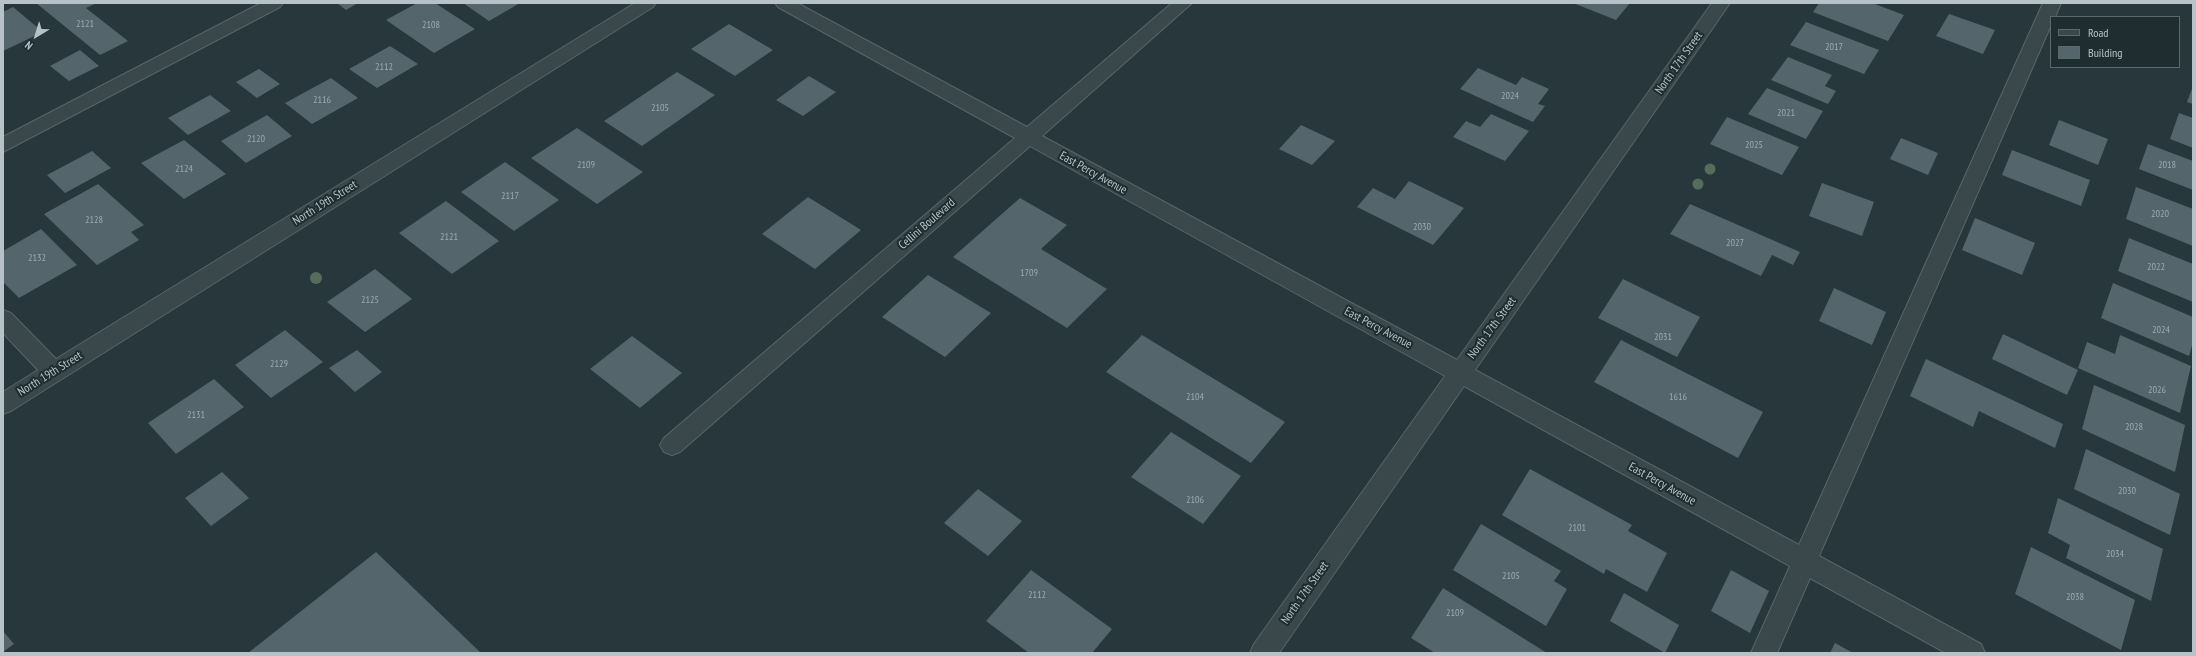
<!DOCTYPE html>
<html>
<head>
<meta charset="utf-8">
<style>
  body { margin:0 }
  #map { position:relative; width:2196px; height:656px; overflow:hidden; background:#27373b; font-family:"PT Sans Narrow",sans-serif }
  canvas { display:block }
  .frame { position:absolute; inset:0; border:4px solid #b6c2c7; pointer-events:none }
  .legend { position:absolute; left:2050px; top:16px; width:130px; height:52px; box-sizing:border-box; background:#1f2c30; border:1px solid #5b686c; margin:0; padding:5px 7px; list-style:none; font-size:12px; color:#b6c2c7 }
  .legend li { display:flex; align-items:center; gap:8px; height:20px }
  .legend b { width:20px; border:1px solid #5b686c }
  .north { position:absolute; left:16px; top:16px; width:40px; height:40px; -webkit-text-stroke:3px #1f2c30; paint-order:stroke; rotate:218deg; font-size:11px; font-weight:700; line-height:16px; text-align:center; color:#b6c2c7 }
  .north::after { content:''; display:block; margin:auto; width:14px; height:18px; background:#b6c2c7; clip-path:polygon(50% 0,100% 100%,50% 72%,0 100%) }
</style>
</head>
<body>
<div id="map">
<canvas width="2196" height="656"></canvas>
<div class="frame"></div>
<ul class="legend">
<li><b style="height:5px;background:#3a474b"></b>Road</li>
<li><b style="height:11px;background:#54666b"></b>Building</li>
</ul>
<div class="north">N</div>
</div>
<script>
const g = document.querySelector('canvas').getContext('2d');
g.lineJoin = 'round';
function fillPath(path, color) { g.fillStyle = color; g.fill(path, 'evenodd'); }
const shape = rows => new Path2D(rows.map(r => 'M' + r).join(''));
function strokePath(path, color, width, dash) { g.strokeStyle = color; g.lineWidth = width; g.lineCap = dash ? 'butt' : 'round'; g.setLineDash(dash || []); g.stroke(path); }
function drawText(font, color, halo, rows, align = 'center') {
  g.font = font + ' "PT Sans Narrow",sans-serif'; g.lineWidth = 4; g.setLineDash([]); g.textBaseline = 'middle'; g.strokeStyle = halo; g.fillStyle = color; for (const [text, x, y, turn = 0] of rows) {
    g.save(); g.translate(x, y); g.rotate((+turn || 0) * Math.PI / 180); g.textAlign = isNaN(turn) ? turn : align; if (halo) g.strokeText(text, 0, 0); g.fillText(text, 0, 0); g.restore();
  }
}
const building = shape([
  [36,3,97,3,86,8,128,41,100,55],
  [337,3,358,3,346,10],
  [417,3,435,3,475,29,434,53,386,20],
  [463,3,520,3,489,21],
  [1573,3,1630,3,1616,20],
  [1819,3,1872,3,1904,15,1888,41,1813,12],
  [13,7,43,32,3,51,3,12],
  [1949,14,1995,30,1983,54,1936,36],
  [1806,22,1879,50,1864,74,1790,45],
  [729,24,773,50,735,76,691,49],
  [390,46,418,64,377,88,349,69],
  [80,50,99,66,69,81,50,66],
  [1788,57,1832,75,1825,86,1836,91,1828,104,1771,80],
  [1478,68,1516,85,1522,77,1549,89,1538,104,1545,106,1533,122,1460,89],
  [259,69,280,84,257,98,236,82],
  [677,72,715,95,642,146,604,121],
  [809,76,836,92,803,116,776,100],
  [331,78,358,98,312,124,285,103],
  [2193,86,2193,104,2187,102],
  [1767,88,1823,111,1806,139,1748,114],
  [210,95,231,111,188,135,168,118],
  [2179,113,2193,118,2193,148,2170,139],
  [1491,114,1529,131,1505,161,1453,137,1466,121,1480,127],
  [267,115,292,136,246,163,221,141],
  [1727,117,1799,147,1782,175,1710,144],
  [2059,120,2108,139,2098,165,2049,145],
  [1301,125,1335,141,1312,165,1279,149],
  [577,128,643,172,597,204,531,158],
  [1901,138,1938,153,1928,175,1890,159],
  [184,140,226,174,184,199,141,163],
  [2148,144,2193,161,2193,190,2139,169],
  [2012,150,2090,180,2081,206,2002,175],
  [92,151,111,168,65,193,47,175],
  [505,162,559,200,514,231,461,192],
  [1409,181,1464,208,1433,245,1357,207,1373,188,1395,199],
  [1822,183,1874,202,1862,236,1809,216],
  [98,184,144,225,131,232,139,240,97,265,44,214],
  [2136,187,2193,209,2193,246,2126,219],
  [808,197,861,230,815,269,762,234],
  [1020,198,1067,225,1041,249,1107,289,1067,328,953,257],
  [446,201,499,241,452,274,399,233],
  [1690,204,1800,252,1793,265,1772,255,1761,276,1670,234],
  [1975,218,2035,243,2022,275,1962,250],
  [41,229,77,265,19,298,3,282,3,251],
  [2129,238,2193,264,2193,302,2118,271],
  [375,269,412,299,365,332,327,302],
  [928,275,991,313,945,357,882,317],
  [1623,279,1700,317,1677,357,1598,318],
  [2113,283,2193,317,2193,342,2189,356,2101,318],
  [1834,288,1886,312,1872,345,1819,321],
  [285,330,323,362,271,398,235,365],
  [2003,334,2078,370,2067,395,1992,359],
  [1142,335,1285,422,1251,463,1106,372],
  [2120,335,2191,366,2180,413,2078,368,2087,342,2115,354],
  [632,336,682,373,640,408,590,369],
  [1621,340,1763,412,1738,458,1594,382],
  [357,350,382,372,355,392,329,368],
  [1926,359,2063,424,2055,448,1979,411,1973,427,1910,396],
  [214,379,244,407,176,454,148,423],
  [2094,385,2185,425,2175,472,2082,429],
  [1171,432,1241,476,1203,524,1131,477],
  [2086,449,2180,494,2170,535,2074,489],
  [1530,469,1632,525,1628,531,1667,553,1647,592,1606,569,1604,574,1502,515],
  [222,472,249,498,211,526,185,498],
  [978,489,1022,521,988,556,944,523],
  [2058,498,2163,549,2151,601,2066,558,2070,545,2048,533],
  [1481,524,1561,571,1554,581,1567,589,1546,626,1453,570],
  [2031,547,2135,600,2121,650,2015,594],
  [376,552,481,653,248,653],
  [1031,570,1112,629,1092,653,1029,653,986,621],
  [1731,570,1769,591,1750,633,1711,611],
  [1443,588,1547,653,1435,653,1411,638],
  [1624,593,1679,625,1665,653,1610,621],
  [3,631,14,644,3,652],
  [1835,643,1853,653,1830,653]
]);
const minor = shape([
  [261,3,283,3,280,7,3,152,3,137,261,3],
  [635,3,656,3,653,7,11,411,3,414,3,392,38,370,3,333,3,310,11,313,56,359,635,3],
  [775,3,797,3,1027,127,1172,3,1192,3,1042,136,1457,360,1712,3,1730,3,1475,370,1799,545,2043,3,2061,3,2055,17,2051,17,2051,25,1819,556,1981,644,1985,653,1946,653,1810,578,1777,653,1751,653,1790,566,1464,386,1279,653,1250,653,1254,644,1445,376,1030,146,680,452,672,455,664,452,660,445,664,438,1015,138,778,7,775,3]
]);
const trees = [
  [1710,169,5.5],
  [1698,184,5.5],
  [316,278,6]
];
const numberNames = [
  ["2121",85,24],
  ["2108",431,25],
  ["2017",1834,47],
  ["2112",384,67],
  ["2024",1510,96],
  ["2116",322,100],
  ["2105",660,108],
  ["2021",1786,113],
  ["2120",256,139],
  ["2025",1754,145],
  ["2109",586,165],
  ["2018",2167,165],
  ["2124",184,169],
  ["2117",510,196],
  ["2020",2160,214],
  ["2128",94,220],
  ["2030",1422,227],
  ["2121",449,237],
  ["2027",1735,243],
  ["2132",37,258],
  ["2022",2156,267],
  ["1709",1029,273],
  ["2125",370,300],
  ["2024",2161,330],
  ["2031",1663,337],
  ["2129",279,364],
  ["2026",2157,390],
  ["2104",1195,397],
  ["1616",1678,397],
  ["2131",196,415],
  ["2028",2134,427],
  ["2030",2127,491],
  ["2106",1195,500],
  ["2101",1577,528],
  ["2034",2115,554],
  ["2105",1511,576],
  ["2112",1037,595],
  ["2038",2075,597],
  ["2109",1455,613]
];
const streetNames = [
  ["North 17th Street",1679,63,-55],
  ["East Percy Avenue",1093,173,29],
  ["North 19th Street",325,203,-32],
  ["Cellini Boulevard",927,224,-41],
  ["East Percy Avenue",1378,328,28],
  ["North 17th Street",1492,328,-54],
  ["North 19th Street",50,374,-32],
  ["East Percy Avenue",1662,484,29],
  ["North 17th Street",1305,593,-55]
];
fillPath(building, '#54666b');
strokePath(minor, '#586569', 2);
fillPath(minor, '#3a474b');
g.fillStyle = '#566d5c';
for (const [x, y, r] of trees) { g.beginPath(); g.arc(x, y, r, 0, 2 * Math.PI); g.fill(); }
drawText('10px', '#9eabb0', null, numberNames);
drawText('12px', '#b6c2c7', '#1f2c30', streetNames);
</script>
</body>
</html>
